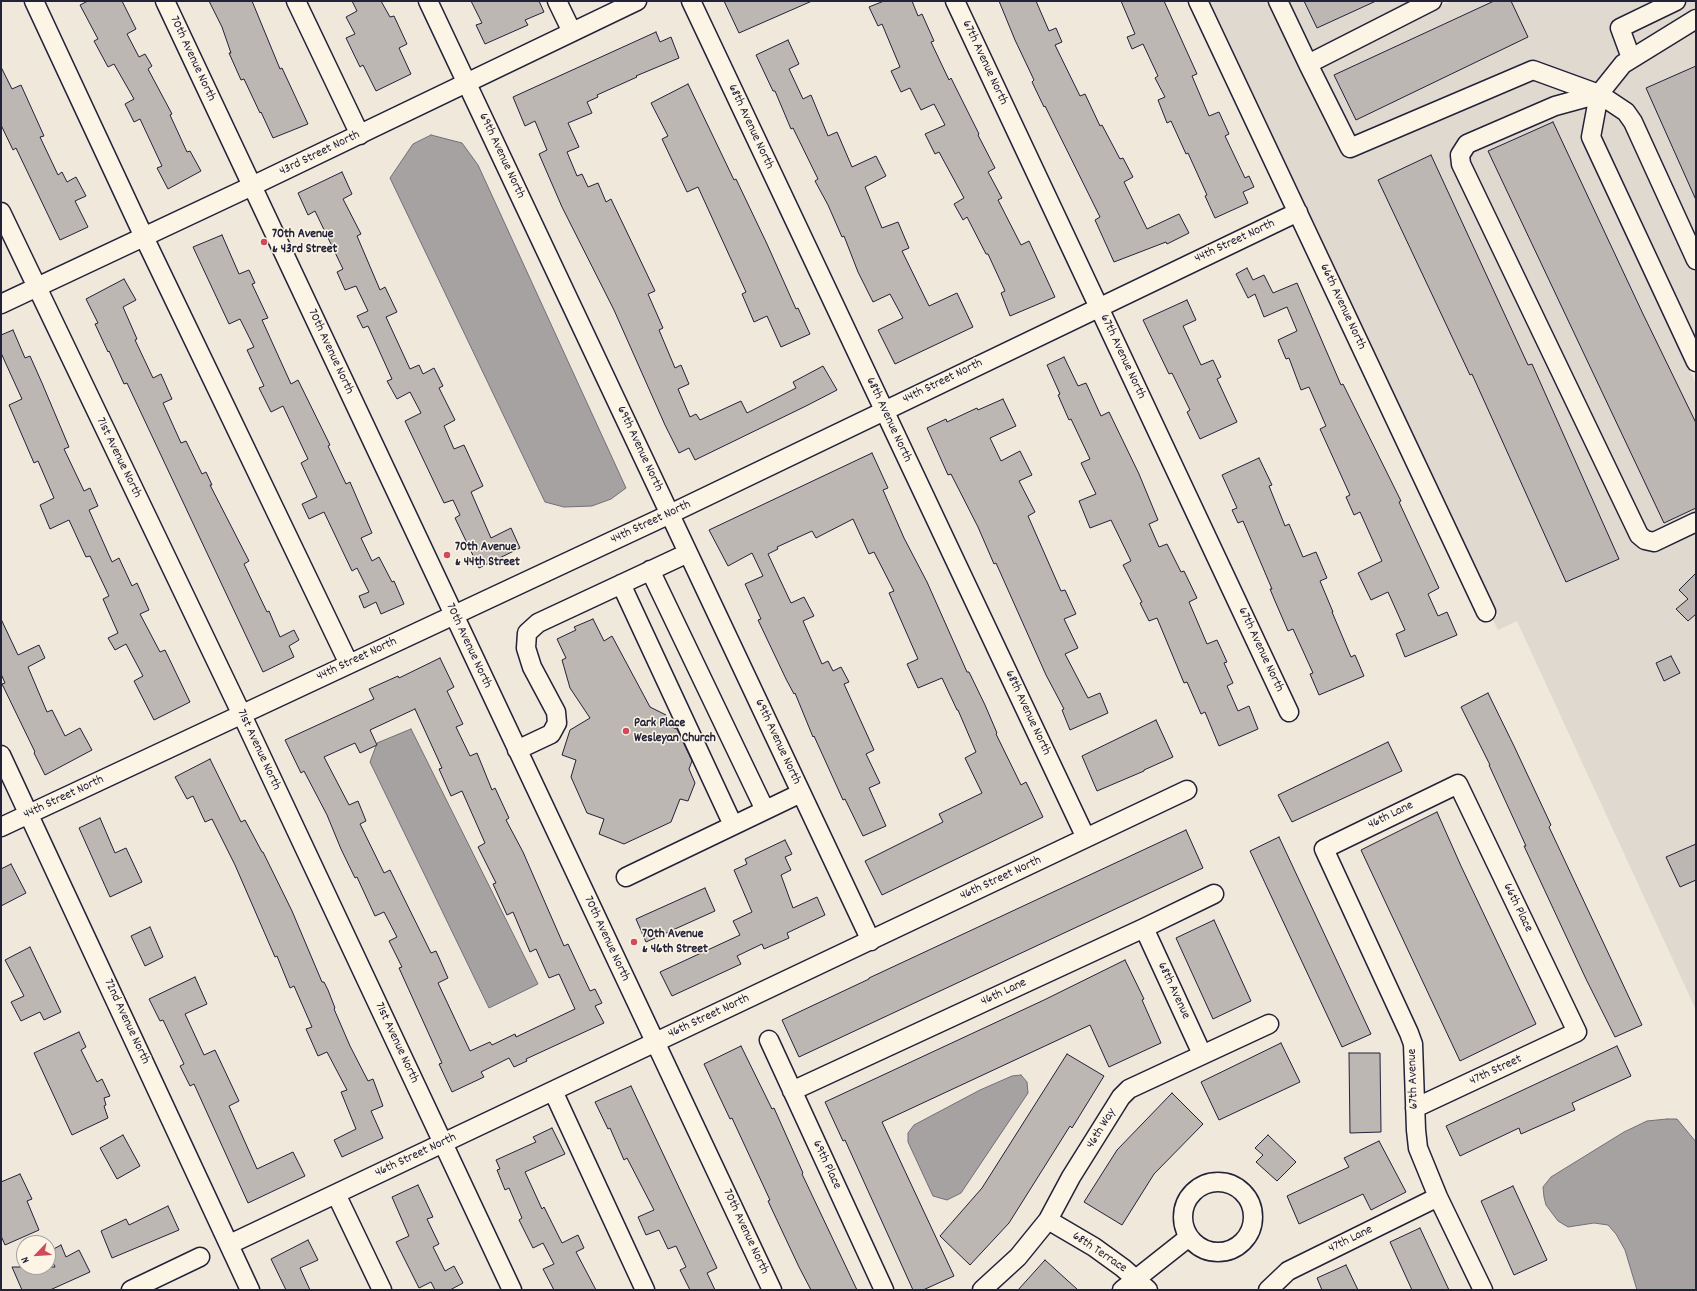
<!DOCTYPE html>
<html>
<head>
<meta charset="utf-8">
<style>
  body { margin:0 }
  #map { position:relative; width:1697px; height:1291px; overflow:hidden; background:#efe8db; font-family:Dekko,sans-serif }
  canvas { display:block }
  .frame { position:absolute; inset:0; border:2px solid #22223b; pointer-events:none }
  .north { position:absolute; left:16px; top:1235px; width:40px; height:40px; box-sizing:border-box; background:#fcf5e5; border:1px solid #a5a1a1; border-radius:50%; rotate:245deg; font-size:11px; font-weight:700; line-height:16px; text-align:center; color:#22223b }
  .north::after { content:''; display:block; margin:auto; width:14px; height:18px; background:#d1495b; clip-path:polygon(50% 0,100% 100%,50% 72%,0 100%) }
</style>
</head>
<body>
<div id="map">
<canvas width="1697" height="1291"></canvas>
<div class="frame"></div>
<div class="north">N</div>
</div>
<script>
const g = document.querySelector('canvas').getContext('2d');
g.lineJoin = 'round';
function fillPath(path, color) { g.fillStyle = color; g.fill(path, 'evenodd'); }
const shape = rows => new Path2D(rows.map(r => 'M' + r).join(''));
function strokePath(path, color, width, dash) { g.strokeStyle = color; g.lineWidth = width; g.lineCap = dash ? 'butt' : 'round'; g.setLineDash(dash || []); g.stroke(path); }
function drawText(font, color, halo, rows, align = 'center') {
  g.font = font + ' Dekko,sans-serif'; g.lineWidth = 3; g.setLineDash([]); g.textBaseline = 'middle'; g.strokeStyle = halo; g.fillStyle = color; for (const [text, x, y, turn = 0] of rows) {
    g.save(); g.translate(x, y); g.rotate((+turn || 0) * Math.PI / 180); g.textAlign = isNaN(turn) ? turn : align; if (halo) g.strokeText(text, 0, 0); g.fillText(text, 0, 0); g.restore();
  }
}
const built = shape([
  [1208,1,1414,1,1300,68,1342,152,1353,156,1533,79,1570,93,1451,156,1452,165,1631,539,1643,548,1696,531,1696,1010,1517,621,1498,630,1492,618,1498,616],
  [1450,1,1696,1,1696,9,1618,57,1597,84,1537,62,1355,137,1320,67],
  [1696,28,1696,341,1601,135,1609,96,1628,69],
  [1588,105,1583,141,1696,384,1696,513,1654,533,1647,530,1470,162,1470,156,1473,150,1557,113]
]);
const water = shape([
  [431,135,462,143,478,165,626,488,611,499,592,506,564,507,545,502,390,178,413,144,431,135],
  [411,729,538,984,489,1008,370,762,377,743,411,729],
  [1021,1075,1027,1082,1028,1093,961,1193,947,1200,933,1196,908,1142,908,1133,914,1125,980,1090,1012,1076,1021,1075],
  [1667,1119,1677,1119,1696,1142,1696,1290,1637,1290,1625,1250,1616,1234,1608,1225,1594,1223,1568,1227,1558,1221,1546,1205,1544,1197,1543,1187,1551,1177,1624,1132,1647,1121,1667,1119]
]);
const building = shape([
  [88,1,122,1,136,29,127,34,139,57,145,54,152,66,148,69,172,114,170,115,187,152,190,151,201,171,168,189,157,168,162,166,140,119,134,122,125,104,134,99,114,64,108,67,94,41,98,39,80,5,88,1],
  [209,1,252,1,280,69,282,68,308,124,273,138,261,112,260,113,244,79,241,80,229,53,231,53,222,27,209,1],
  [352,1,381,1,390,17,394,16,407,44,399,48,411,74,376,91,363,65,360,67,346,38,355,34,346,17,357,11,352,1],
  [471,1,539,1,544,12,525,20,528,25,485,44,476,25,482,23,471,1],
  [724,1,812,1,739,33,724,1],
  [884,1,912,1,918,16,922,14,934,41,931,42,949,80,951,78,979,134,978,135,995,168,988,172,1002,198,998,200,1021,245,1029,241,1055,297,1010,316,1001,293,1005,291,988,254,986,254,967,217,963,220,954,204,964,198,939,152,935,154,925,134,945,125,934,104,921,110,910,88,901,92,891,71,900,67,882,24,878,26,869,7,884,1],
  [999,1,1036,1,1049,31,1056,28,1062,42,1055,45,1080,96,1085,94,1100,126,1102,125,1120,159,1123,158,1133,177,1124,182,1147,229,1179,214,1189,233,1167,244,1166,242,1114,262,1095,220,1100,217,1045,106,1044,107,1032,82,1034,80,1015,40,999,1],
  [1121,1,1164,1,1197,74,1192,76,1209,116,1219,112,1229,134,1225,136,1245,178,1249,176,1254,187,1243,192,1248,203,1215,218,1205,196,1207,195,1188,153,1186,154,1171,121,1167,123,1158,100,1165,97,1155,78,1158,76,1143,44,1132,49,1127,37,1135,34,1121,1],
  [1304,1,1376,1,1317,28,1304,1],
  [1494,1,1511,1,1528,37,1356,120,1334,75,1494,1],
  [656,32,660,42,671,37,679,58,636,76,637,77,597,95,598,97,587,102,592,113,568,123,579,147,567,152,577,176,582,174,588,187,598,183,606,202,611,199,635,249,655,291,648,294,663,328,659,330,675,368,681,365,689,384,678,389,690,417,696,414,700,420,741,401,747,413,796,388,793,382,823,366,837,390,806,406,695,460,689,448,679,453,665,425,614,310,562,207,539,154,547,150,535,121,525,126,513,97,656,32],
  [788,40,799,64,789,69,803,99,811,95,828,136,837,132,852,167,876,156,886,176,865,187,882,228,898,222,909,248,902,251,929,306,957,293,973,327,895,364,878,330,903,318,890,294,873,302,858,272,844,236,842,237,828,205,815,181,818,179,793,128,791,129,775,91,773,91,756,55,788,40],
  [1696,66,1696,200,1646,88,1696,66],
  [1,67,12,89,21,85,44,136,40,137,58,175,62,172,67,182,76,177,86,196,75,201,88,227,60,240,16,148,13,150,1,125,1,67],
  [688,84,734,180,736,179,767,244,796,309,798,308,810,334,781,347,767,316,754,322,742,294,746,292,698,187,687,192,662,139,668,136,651,103,688,84],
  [1553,122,1643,314,1696,423,1696,508,1664,523,1488,151,1553,122],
  [1431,155,1528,365,1532,364,1619,559,1566,582,1472,374,1470,375,1378,180,1431,155],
  [342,172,352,194,343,199,361,234,357,236,380,290,385,287,397,312,386,317,410,369,419,365,423,374,434,368,443,386,439,388,455,420,444,426,454,449,464,445,483,486,471,492,491,538,511,528,520,548,479,568,455,518,460,515,453,500,444,503,405,421,421,413,410,392,397,399,387,381,392,379,368,326,363,328,357,316,368,311,356,286,345,290,337,272,343,269,315,211,308,215,298,193,342,172],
  [222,235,239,274,249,270,255,283,252,284,268,318,262,320,291,384,298,380,330,445,328,446,346,484,350,482,372,533,361,538,372,561,379,557,392,582,394,581,404,604,381,614,376,602,364,608,359,596,369,592,357,568,352,571,324,512,309,519,302,504,317,497,301,463,308,459,283,406,271,412,259,388,264,386,247,350,254,347,240,319,229,324,193,247,222,235],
  [1247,268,1253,280,1264,275,1273,293,1297,283,1341,385,1343,384,1401,501,1399,502,1439,588,1428,594,1438,616,1447,612,1457,635,1405,657,1396,634,1405,630,1388,592,1371,600,1358,573,1382,561,1360,512,1354,515,1346,497,1350,495,1320,429,1326,426,1309,387,1301,390,1289,358,1286,359,1278,340,1297,331,1287,307,1264,317,1255,294,1248,298,1236,274,1247,268],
  [124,279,136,300,123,307,137,339,135,340,153,378,161,374,172,399,163,403,181,443,186,441,202,474,206,472,212,485,210,485,249,561,244,564,267,612,269,611,280,637,294,630,299,640,289,646,294,657,263,672,127,383,124,384,109,351,108,352,95,324,98,323,86,299,124,279],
  [1187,300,1196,320,1183,326,1201,365,1213,360,1221,377,1217,379,1237,422,1200,439,1187,412,1190,410,1172,373,1169,374,1143,320,1187,300],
  [13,330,25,358,30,356,42,383,69,447,64,449,84,491,90,488,98,506,89,510,112,562,119,558,132,586,137,583,149,610,140,614,160,652,165,650,190,702,154,720,134,681,143,676,126,644,115,650,108,638,118,633,103,599,109,596,90,556,86,557,69,520,50,529,40,505,54,498,38,461,34,463,9,405,22,399,1,353,1,335,13,330],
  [1064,357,1078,386,1086,383,1101,416,1109,412,1139,474,1158,520,1149,524,1159,547,1167,544,1181,572,1184,571,1197,598,1189,602,1207,644,1217,640,1227,662,1224,663,1233,683,1227,686,1238,711,1249,706,1258,729,1219,746,1205,712,1201,714,1187,682,1184,683,1157,618,1149,621,1140,603,1142,602,1123,565,1131,561,1111,520,1090,528,1079,501,1096,494,1081,463,1090,459,1071,419,1069,420,1058,395,1060,394,1047,365,1064,357],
  [1003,399,1016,426,990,438,1001,461,1020,451,1032,475,1019,481,1035,512,1028,516,1061,591,1065,590,1076,614,1064,619,1078,648,1065,654,1088,698,1100,693,1108,713,1070,730,1062,710,1064,709,1046,675,996,563,994,564,978,527,951,474,948,475,927,428,946,419,947,422,977,408,978,410,1003,399],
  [872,453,888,488,883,490,904,538,927,582,967,672,969,672,985,705,997,733,996,734,1021,785,1026,782,1043,817,882,895,865,861,943,822,939,814,982,793,965,758,976,752,958,710,957,710,942,678,918,688,907,664,918,659,889,593,894,591,874,552,869,554,853,519,816,538,812,531,777,547,778,549,768,554,791,603,804,597,814,616,803,621,822,664,828,661,833,671,841,667,849,682,844,684,874,750,866,754,880,783,869,788,886,826,863,836,845,799,843,800,814,736,813,737,795,693,794,694,786,679,758,620,761,619,745,584,763,576,752,553,728,566,709,530,872,453],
  [1259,458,1272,485,1269,486,1285,526,1289,524,1303,557,1316,552,1327,578,1320,581,1333,612,1332,612,1351,657,1355,655,1364,676,1319,695,1310,674,1313,673,1293,629,1288,631,1275,601,1270,589,1272,589,1243,521,1238,523,1232,510,1237,508,1222,475,1259,458],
  [1696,573,1696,614,1688,621,1676,609,1688,599,1679,590,1696,573],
  [1,619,18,655,39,645,45,658,28,667,47,712,52,710,65,736,80,728,92,750,45,775,34,753,35,752,2,684,5,683,1,674,1,619],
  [593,619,604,641,612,636,650,707,666,715,663,724,677,729,692,761,689,769,695,783,688,801,680,799,671,822,624,844,599,834,604,819,587,813,571,777,576,760,562,755,570,730,590,718,570,688,562,660,566,658,557,639,576,630,574,627,593,619],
  [1671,656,1680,673,1664,681,1656,663,1671,656],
  [440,658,454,687,447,691,463,724,456,727,470,756,477,753,492,790,495,788,509,818,506,820,523,852,564,946,568,944,590,991,595,989,602,1003,595,1006,604,1023,526,1059,527,1061,514,1067,509,1058,481,1072,484,1077,452,1092,439,1064,442,1063,399,968,402,967,389,941,397,937,384,912,375,916,357,877,355,878,341,849,327,815,304,771,301,773,285,740,374,699,369,689,398,676,399,678,440,658],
  [415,709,442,768,439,769,451,796,462,791,485,843,478,847,496,883,493,884,507,915,513,912,530,952,536,949,549,978,559,974,575,1009,516,1037,515,1034,492,1045,490,1042,470,1051,438,983,448,978,436,951,431,953,390,870,384,873,360,824,366,821,358,801,349,805,324,757,355,743,360,753,377,745,370,730,415,709],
  [1488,693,1514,746,1551,825,1549,827,1642,1025,1615,1037,1586,979,1524,846,1526,846,1489,765,1490,765,1461,707,1488,693],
  [1156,720,1173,757,1144,770,1144,771,1097,791,1082,756,1156,720],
  [1388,742,1402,771,1292,822,1278,795,1388,742],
  [210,759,241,822,245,820,262,852,263,852,292,911,322,982,324,982,328,990,335,1008,334,1009,350,1046,368,1081,373,1079,383,1106,371,1111,383,1138,342,1157,334,1140,356,1129,341,1092,347,1090,327,1052,318,1056,306,1029,312,1027,294,986,290,988,277,956,275,957,235,865,212,819,205,822,193,796,187,799,175,777,210,759],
  [1437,812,1461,866,1536,1024,1460,1061,1361,850,1437,812],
  [100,818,115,853,126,848,142,882,110,897,79,828,100,818],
  [1186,830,1203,868,799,1057,782,1020,869,979,869,978,1186,830],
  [1279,837,1371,1034,1342,1047,1250,851,1279,837],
  [785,840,792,854,785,857,791,870,781,875,793,908,817,897,825,915,787,933,789,938,764,949,762,944,737,956,741,964,672,996,660,972,740,935,733,921,752,912,734,870,747,864,745,859,785,840],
  [1696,844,1696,880,1680,887,1666,857,1696,844],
  [11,864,26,893,1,906,1,869,11,864],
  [705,888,715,911,646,942,636,919,705,888],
  [1214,920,1251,1001,1213,1019,1176,938,1214,920],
  [150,927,163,957,145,966,131,936,150,927],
  [30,947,61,1012,44,1020,40,1012,21,1021,11,1002,24,996,5,960,30,947],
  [1125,960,1144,999,1142,1000,1161,1043,1109,1067,1090,1025,882,1122,954,1276,923,1290,913,1290,845,1140,843,1141,825,1102,1044,1000,1125,960],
  [195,977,207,1004,185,1014,204,1055,215,1050,239,1101,229,1106,257,1169,293,1152,305,1176,248,1203,194,1084,190,1086,180,1066,184,1064,163,1020,160,1021,149,999,195,977],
  [79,1032,86,1047,81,1050,97,1082,102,1079,110,1096,104,1098,106,1105,104,1106,108,1118,72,1135,34,1053,79,1032],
  [1281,1043,1300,1082,1219,1120,1201,1082,1281,1043],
  [741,1046,772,1109,774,1108,803,1173,802,1174,857,1290,811,1290,799,1267,768,1201,770,1200,732,1118,730,1119,704,1064,741,1046],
  [1617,1046,1631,1076,1572,1103,1575,1110,1521,1134,1519,1128,1460,1156,1446,1126,1617,1046],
  [1349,1053,1380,1053,1381,1132,1350,1133,1349,1053],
  [1067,1054,1104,1076,1072,1128,1070,1126,1009,1223,970,1265,940,1236,982,1188,1067,1054],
  [631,1086,717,1268,707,1273,715,1290,690,1290,680,1270,686,1267,676,1246,668,1249,659,1230,646,1235,638,1217,654,1210,627,1158,624,1160,610,1128,608,1129,595,1102,631,1086],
  [1172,1093,1203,1124,1154,1174,1122,1225,1084,1202,1117,1150,1172,1093],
  [552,1128,565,1154,525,1172,542,1209,544,1207,562,1243,578,1235,584,1248,576,1252,596,1290,554,1290,543,1269,554,1264,543,1243,533,1248,519,1220,522,1218,509,1188,505,1190,497,1170,500,1169,496,1160,536,1142,533,1137,552,1128],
  [123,1135,140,1166,117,1179,100,1148,123,1135],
  [1268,1135,1296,1162,1277,1181,1256,1162,1263,1155,1255,1148,1268,1135],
  [1379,1141,1406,1192,1371,1210,1363,1194,1299,1224,1287,1196,1349,1167,1344,1158,1379,1141],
  [20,1174,32,1199,27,1201,39,1230,5,1245,1,1236,1,1182,20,1174],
  [418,1185,433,1217,427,1219,439,1244,433,1247,445,1271,454,1266,463,1283,450,1290,435,1290,431,1282,419,1288,396,1242,409,1236,392,1197,418,1185],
  [1513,1186,1547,1260,1514,1275,1481,1201,1513,1186],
  [168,1206,179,1230,112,1258,101,1231,126,1219,129,1225,168,1206],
  [1420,1228,1449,1290,1412,1290,1390,1242,1420,1228],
  [308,1240,318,1260,300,1268,310,1290,286,1290,271,1259,308,1240],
  [61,1245,66,1257,79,1250,90,1272,50,1290,22,1290,12,1267,55,1267,48,1252,61,1245],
  [1045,1260,1078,1290,1018,1290,1045,1260],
  [1346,1265,1358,1290,1322,1290,1317,1278,1346,1265]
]);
const minor = shape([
  [34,1,144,237,349,664],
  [165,1,772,1290],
  [296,1,360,135],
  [428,1,871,941],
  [557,1,572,32],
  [691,1,1086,838],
  [955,1,1289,712],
  [1198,1,1486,612],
  [1278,1,1308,64],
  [1432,1,1308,64,1350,148,1533,70,1599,94,1626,112,1633,122,1696,260],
  [1696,19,1623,64,1599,94,1591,137,1696,362],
  [1631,58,1620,28,1676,1],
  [1599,94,1555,106,1467,144,1460,155,1461,164,1639,535,1645,540,1654,542,1696,522],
  [1,212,242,715,512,1290],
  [1,304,252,186,637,1],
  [650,570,765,810],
  [621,584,733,825],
  [517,750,551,734,557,723,556,712,532,667,526,648,527,633,538,623,688,553],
  [1,755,250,1290],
  [1,827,670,514,1298,212],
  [626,877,801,793],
  [1144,928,1202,1054],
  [769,1040,884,1290],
  [553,1091,645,1290],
  [792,1091,1144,928,1214,894],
  [1415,1108,1577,1032,1458,784,1324,849,1409,1033,1413,1044,1416,1130,1418,1148,1438,1197,1483,1290],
  '1183 1217a35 35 0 1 1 70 0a35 35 0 1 1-70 0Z',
  [336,1194,382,1290],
  [1048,1220,1094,1247,1123,1268,1148,1290],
  [230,1244,1187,790],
  [131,1290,200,1257],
  [982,1290,1018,1257,1048,1220,1071,1177,1121,1097,1129,1089,1269,1024],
  [1122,1290,1189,1237],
  [1268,1290,1288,1271,1438,1197]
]);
const markers = [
  [264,242,4,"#d1495b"],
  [447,555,4,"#d1495b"],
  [626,731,4,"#d1495b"],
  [634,942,4,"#d1495b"]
];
const streetNames = [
  ["70th Avenue North",192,59,65],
  ["67th Avenue North",984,63,65],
  ["68th Avenue North",750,127,65],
  ["43rd Street North",320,154,-26],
  ["69th Avenue North",501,156,65],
  ["44th Street North",1235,242,-25],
  ["66th Avenue North",1342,307,65],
  ["70th Avenue North",330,352,65],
  ["67th Avenue North",1122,357,65],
  ["44th Street North",943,382,-26],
  ["68th Avenue North",888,420,65],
  ["69th Avenue North",639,449,65],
  ["71st Avenue North",118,458,64],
  ["44th Street North",651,523,-25],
  ["70th Avenue North",468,646,65],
  ["67th Avenue North",1260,650,65],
  ["44th Street North",357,660,-25],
  ["68th Avenue North",1027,713,65],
  ["69th Avenue North",777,742,65],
  ["71st Avenue North",258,750,65],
  ["44th Street North",64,798,-25],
  ["46th Lane",1391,816,-26],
  ["46th Street North",1001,879,-25],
  ["66th Place",1517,908,64],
  ["70th Avenue North",606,939,65],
  ["68th Avenue",1173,991,65],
  ["46th Lane",1004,993,-25],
  ["46th Street North",709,1017,-25],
  ["72nd Avenue North",126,1022,65],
  ["71st Avenue North",396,1043,65],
  ["47th Street",1496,1071,-25],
  ["67th Avenue",1414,1079,-92],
  ["46th Way",1102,1129,-58],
  ["46th Street North",416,1156,-25],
  ["69th Place",826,1165,65],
  ["70th Avenue North",745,1232,65],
  ["47th Lane",1351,1240,-26],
  ["68th Terrace",1099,1253,34]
];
const poiNames = [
  ["70th Avenue",272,235],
  ["& 43rd Street",272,250],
  ["70th Avenue",455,548],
  ["& 44th Street",455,563],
  ["Park Place",634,724],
  ["Wesleyan Church",634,739],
  ["70th Avenue",642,935],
  ["& 46th Street",642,950]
];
fillPath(built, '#e0d9cf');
fillPath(water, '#a6a2a2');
strokePath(water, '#716f79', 1);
fillPath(building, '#bcb7b3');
strokePath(building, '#22223b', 1);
strokePath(minor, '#22223b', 21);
strokePath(minor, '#fcf5e5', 18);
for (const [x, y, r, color] of markers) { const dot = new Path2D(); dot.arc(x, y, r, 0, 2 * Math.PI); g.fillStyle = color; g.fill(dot); strokePath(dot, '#fcf5e5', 1.5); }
drawText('13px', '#22223b', '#fcf5e5', streetNames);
drawText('bold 13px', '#22223b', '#fcf5e5', poiNames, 'left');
</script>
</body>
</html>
